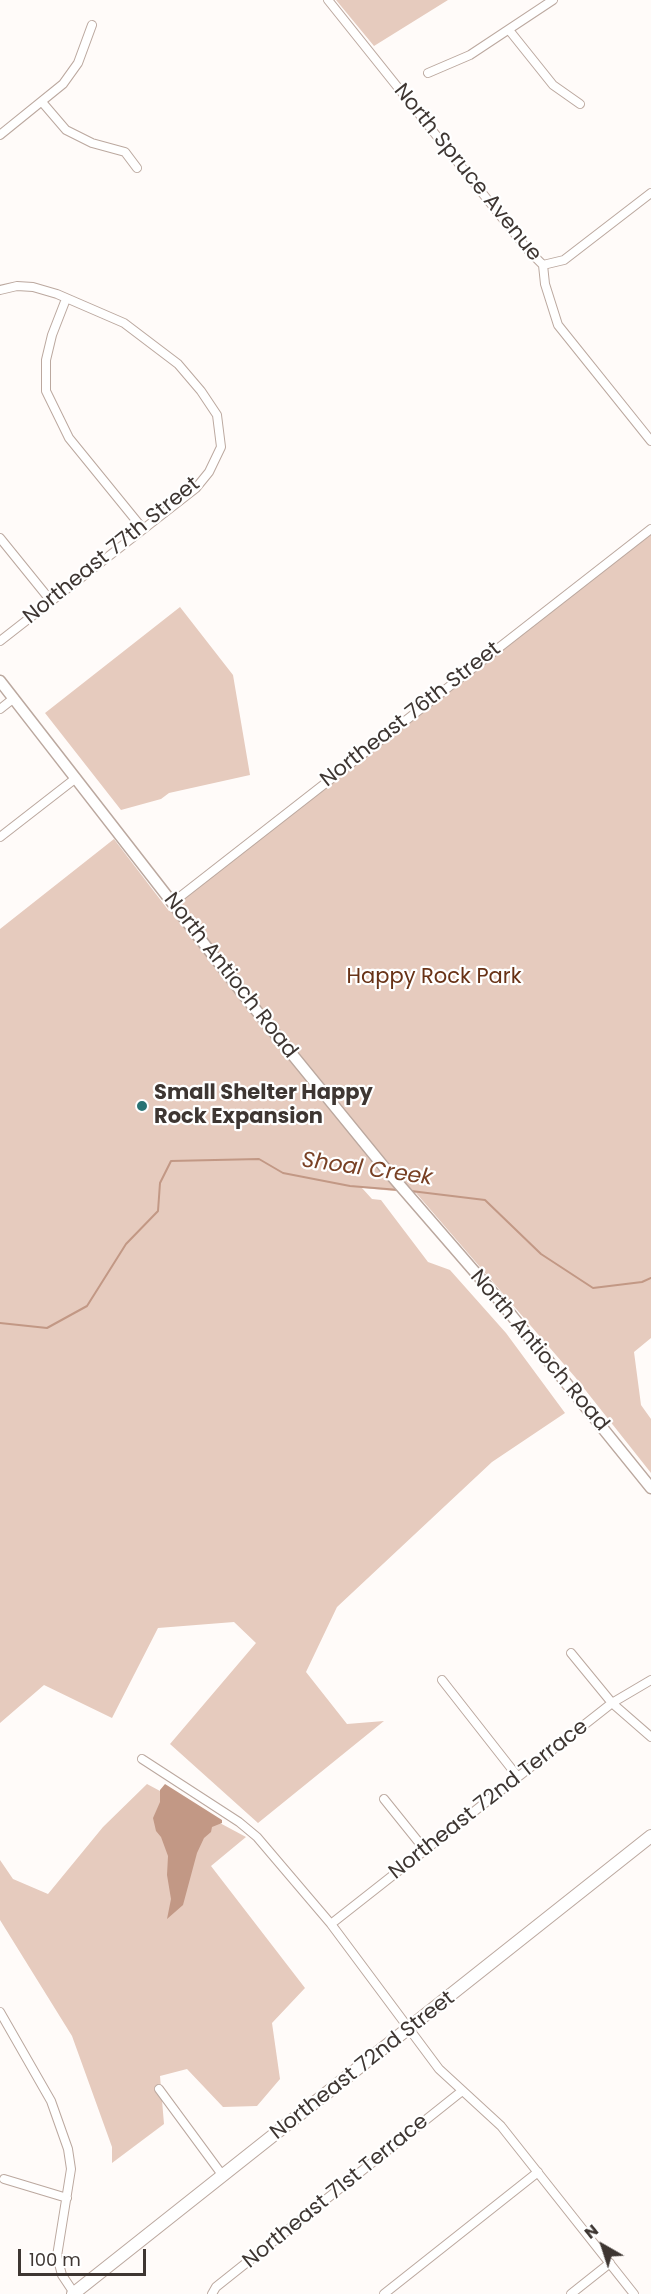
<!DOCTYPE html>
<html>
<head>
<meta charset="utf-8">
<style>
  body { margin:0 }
  #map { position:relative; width:651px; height:2294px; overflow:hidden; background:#fffbf9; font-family:Poppins,sans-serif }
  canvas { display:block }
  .north { position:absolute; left:573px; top:2216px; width:60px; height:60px; -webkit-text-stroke:4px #fff; paint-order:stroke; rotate:321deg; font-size:16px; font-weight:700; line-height:24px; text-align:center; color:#3e3632 }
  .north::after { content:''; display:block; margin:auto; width:21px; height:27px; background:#3e3632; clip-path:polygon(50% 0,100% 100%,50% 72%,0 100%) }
  .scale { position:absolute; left:18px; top:2249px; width:128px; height:27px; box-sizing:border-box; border:3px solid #3e3632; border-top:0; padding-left:8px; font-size:18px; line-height:21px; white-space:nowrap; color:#3e3632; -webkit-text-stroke:4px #fff; paint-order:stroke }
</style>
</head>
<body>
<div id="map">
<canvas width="651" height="2294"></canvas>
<div class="north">N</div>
<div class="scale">100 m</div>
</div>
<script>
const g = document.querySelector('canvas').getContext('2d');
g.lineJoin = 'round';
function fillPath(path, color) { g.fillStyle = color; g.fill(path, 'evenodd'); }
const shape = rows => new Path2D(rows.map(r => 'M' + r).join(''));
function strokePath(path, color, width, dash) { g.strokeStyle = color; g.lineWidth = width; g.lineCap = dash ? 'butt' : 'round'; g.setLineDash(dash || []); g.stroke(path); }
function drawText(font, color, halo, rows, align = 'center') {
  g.font = font + ' Poppins,sans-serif'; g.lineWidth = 4.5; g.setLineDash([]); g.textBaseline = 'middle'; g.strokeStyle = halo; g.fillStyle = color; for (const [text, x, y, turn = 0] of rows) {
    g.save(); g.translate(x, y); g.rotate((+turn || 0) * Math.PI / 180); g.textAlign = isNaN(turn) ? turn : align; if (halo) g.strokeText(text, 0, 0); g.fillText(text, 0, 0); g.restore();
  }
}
const green = shape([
  [336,0,448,0,374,46],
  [651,531,651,1338,634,1352,641,1405,651,1419,651,1473,575,1377,416,1193,362,1188,372,1199,381,1200,428,1262,450,1270,506,1333,565,1413,492,1462,337,1607,306,1672,347,1724,384,1721,258,1823,170,1744,256,1643,234,1622,158,1628,112,1718,44,1685,0,1723,0,929,114,839,169,911],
  [180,607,233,675,250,775,169,793,161,799,121,810,45,713],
  [147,1784,246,1837,211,1866,305,1988,272,2023,280,2079,257,2106,223,2107,187,2069,160,2076,164,2124,112,2163,112,2147,72,2036,0,1920,0,1860,13,1879,48,1894,103,1827]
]);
const water = shape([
  [165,1784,222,1820,222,1823,212,1827,211,1832,204,1838,197,1853,183,1905,167,1919,171,1899,167,1875,168,1856,161,1837,156,1831,153,1818,160,1802,160,1790]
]);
const stream = shape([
  [411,1191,485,1200,541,1254,593,1288,642,1282,651,1278],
  [0,1323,47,1328,87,1306,126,1244,158,1211,160,1183,171,1161,259,1159,283,1173,350,1186,399,1190]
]);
const minor = shape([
  [328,0,527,249,543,265,545,284,558,325,651,441],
  [509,30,553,85,580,104],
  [428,73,470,55,553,0],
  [42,102,66,130,92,143,125,152,137,168],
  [0,135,63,84,78,63,92,25],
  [543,265,564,260,651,193],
  [0,290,17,286,33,287,57,294,124,323,178,364,201,391,217,415,221,447,209,472,196,488,0,641],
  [66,299,52,335,46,360,46,391,69,438,143,529],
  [0,538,51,601],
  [0,709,14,698],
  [0,837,76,778],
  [172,903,651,529],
  [571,1653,612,1703,651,1737],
  [442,1680,518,1777],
  [142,1759,239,1822,257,1837,331,1924,439,2069,501,2126,634,2294],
  [384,1799,425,1850],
  [331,1924,612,1703,651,1680],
  [0,2012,51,2101,68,2149,71,2169,57,2256,62,2275,74,2293],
  [159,2089,223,2176],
  [4,2179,67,2198],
  [212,2294,216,2287,462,2091],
  [384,2294,538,2172],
  [571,2294,610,2263]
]);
const tertiary = shape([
  [0,681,247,999,384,1167,500,1301,651,1488]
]);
const secondary = shape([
  [73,2294,651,1836]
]);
const markers = [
  [142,1106,6,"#297374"]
];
const streetNames = [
  ["North Spruce Avenue",467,173,51],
  ["Northeast 77th Street",112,551,-39],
  ["Northeast 76th Street",411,715,-38],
  ["North Antioch Road",230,976,52],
  ["North Antioch Road",539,1351,50],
  ["Northeast 72nd Terrace",489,1800,-38],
  ["Northeast 72nd Street",363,2066,-38],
  ["Northeast 71st Terrace",336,2192,-39]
];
const parkNames = [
  ["Happy Rock Park",434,978]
];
const poiNames = [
  ["Small Shelter Happy",154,1094],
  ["Rock Expansion",154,1118]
];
const waterNames = [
  ["Shoal Creek",367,1170,8]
];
fillPath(green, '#e6cbbe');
fillPath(water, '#c29885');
strokePath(stream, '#c29885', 2);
strokePath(minor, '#bba89f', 10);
strokePath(tertiary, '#bba89f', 13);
strokePath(secondary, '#bba89f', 14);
strokePath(minor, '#fff', 8);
strokePath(tertiary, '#fff', 10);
strokePath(secondary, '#fff', 12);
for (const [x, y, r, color] of markers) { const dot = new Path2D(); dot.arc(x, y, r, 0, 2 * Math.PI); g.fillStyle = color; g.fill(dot); strokePath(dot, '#fff', 2); }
drawText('21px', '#3e3632', '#fff', streetNames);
drawText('21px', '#683216', '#fff', parkNames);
drawText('bold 21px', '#3e3632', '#fff', poiNames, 'left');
drawText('italic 22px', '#784024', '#fff', waterNames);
</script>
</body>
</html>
